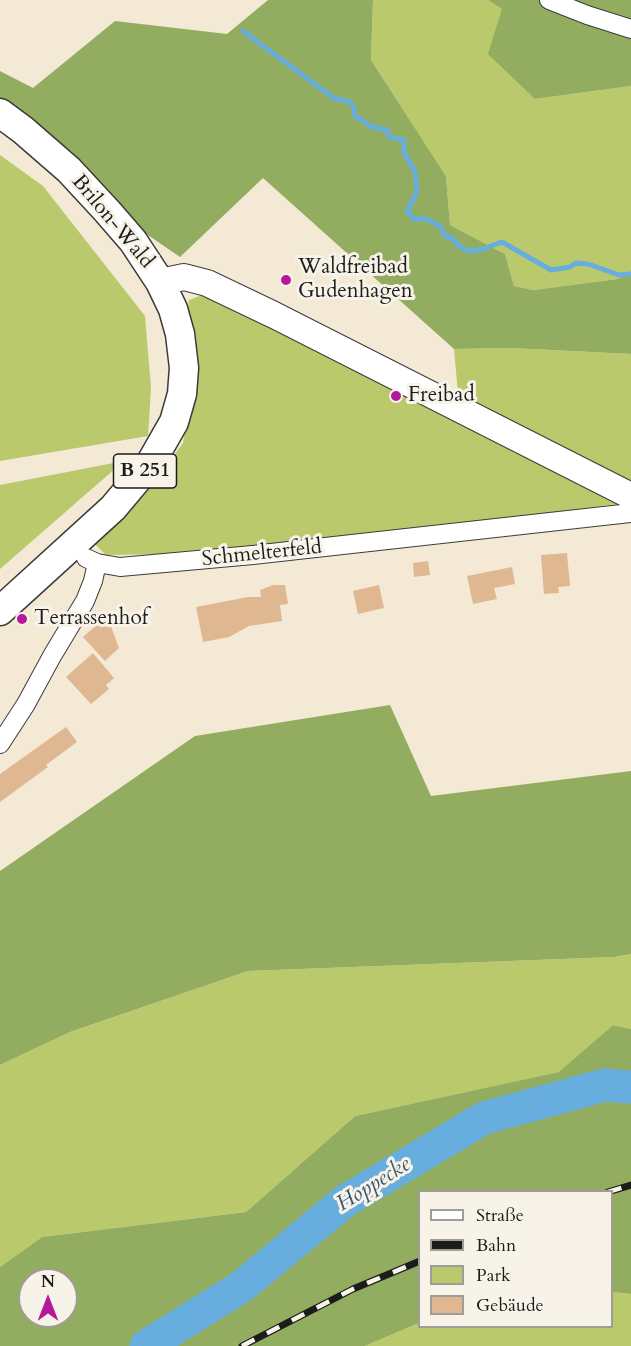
<!DOCTYPE html>
<html>
<head>
<meta charset="utf-8">
<style>
  body { margin:0 }
  #map { position:relative; width:631px; height:1346px; overflow:hidden; background:#f4e9d5; font-family:Cardo,serif }
  canvas { display:block }
  .legend { position:absolute; left:418px; top:1190px; width:195px; height:138px; box-sizing:border-box; background:#f7f3e8; border:2px solid #9f9d96; margin:0; padding:8px 10px; list-style:none; font-size:18px; color:#1c1c1c }
  .legend li { display:flex; align-items:center; gap:12px; height:30px }
  .legend b { width:30px; border:2px solid #9f9d96 }
  .north { position:absolute; left:18px; top:1268px; width:60px; height:60px; box-sizing:border-box; background:#f7f3e8; border:2px solid #9f9d96; border-radius:50%; rotate:0deg; font-size:16px; font-weight:700; line-height:24px; text-align:center; color:#1c1c1c }
  .north::after { content:''; display:block; margin:auto; width:21px; height:27px; background:#b5179e; clip-path:polygon(50% 0,100% 100%,50% 72%,0 100%) }
</style>
</head>
<body>
<div id="map">
<canvas width="631" height="1346"></canvas>
<ul class="legend">
<li><b style="height:8px;background:#fff"></b>Straße</li>
<li><b style="height:8px;background:#1c1c1c"></b>Bahn</li>
<li><b style="height:16px;background:#b9c96c"></b>Park</li>
<li><b style="height:16px;background:#dfb892"></b>Gebäude</li>
</ul>
<div class="north">N</div>
</div>
<script>
const g = document.querySelector('canvas').getContext('2d');
g.lineJoin = 'round';
function fillPath(path, color) { g.fillStyle = color; g.fill(path, 'evenodd'); }
const shape = rows => new Path2D(rows.map(r => 'M' + r).join(''));
function strokePath(path, color, width, dash) { g.strokeStyle = color; g.lineWidth = width; g.lineCap = dash ? 'butt' : 'round'; g.setLineDash(dash || []); g.stroke(path); }
function drawText(font, color, halo, rows, align = 'center') {
  g.font = font + ' Cardo,serif'; g.lineWidth = 6; g.setLineDash([]); g.textBaseline = 'middle'; g.strokeStyle = halo; g.fillStyle = color; for (const [text, x, y, turn = 0] of rows) {
    g.save(); g.translate(x, y); g.rotate((+turn || 0) * Math.PI / 180); g.textAlign = isNaN(turn) ? turn : align; if (halo) g.strokeText(text, 0, 0); g.fillText(text, 0, 0); g.restore();
  }
}
const green = shape([
  [373,0,488,0,502,8,535,99,631,86,631,272,618,279,533,290,514,286,505,254,450,225,446,176,371,60],
  [0,155,43,186,145,316,151,388,148,436,0,461],
  [202,295,216,296,456,418,617,504,255,553,106,555,94,543,147,492,183,443,195,367,188,307,189,300],
  [511,348,631,354,631,482,458,394,454,349],
  [124,461,0,569,0,485],
  [631,954,631,1029,613,1025,560,1072,355,1116,246,1212,42,1237,0,1267,0,1065,70,1032,248,971,614,957],
  [612,1292,631,1294,631,1346,365,1346,419,1323,420,1326,612,1326]
]);
const forest = shape([
  [268,0,373,0,371,60,446,176,450,225,505,254,514,286,533,290,618,279,631,272,631,354,511,348,454,349,263,178,180,257,142,231,71,151,0,102,0,71,33,88,115,21,227,34],
  [488,0,631,0,631,86,535,99,488,54,502,9],
  [390,705,431,796,631,771,631,954,614,957,248,971,70,1032,0,1065,0,871,195,736],
  [613,1025,631,1029,631,1294,612,1292,612,1192,420,1192,419,1323,365,1346,0,1346,0,1267,42,1237,246,1212,355,1116,559,1072],
  [30,1280,66,1280,66,1316,30,1316]
]);
const stream = shape([
  [243,31,335,99,348,101,354,107,355,116,372,127,387,130,389,137,404,140,404,152,415,172,417,192,407,211,414,219,426,219,440,226,445,236,452,238,460,247,469,251,480,250,502,242,551,270,570,267,576,263,588,264,619,275,631,274]
]);
const river = shape([
  [146,1346,241,1287,345,1201,484,1118,605,1085,631,1087]
]);
const building = shape([
  [567,553,570,586,558,587,559,593,544,594,541,555],
  [428,561,430,575,414,577,413,563],
  [512,567,515,584,494,588,497,599,473,604,467,576],
  [273,585,285,585,288,604,280,605,282,621,249,626,229,637,203,642,196,607,248,597,261,597,260,590],
  [379,585,384,608,358,614,353,591],
  [107,616,119,648,105,661,83,637],
  [93,653,114,678,106,685,109,689,91,704,66,677],
  [66,727,77,742,46,765,48,767,0,802,0,774]
]);
const minor = shape([
  [549,0,587,15,631,29],
  [86,558,97,563,120,567,253,555,631,513],
  [0,744,26,704,52,656,85,601,93,581,97,563]
]);
const secondary = shape([
  [160,282,184,277,207,283,274,315,631,496]
]);
const primary = shape([
  [0,113,23,130,69,170,107,211,133,241,160,282,173,309,180,334,184,368,182,394,174,422,150,464,113,508,0,611]
]);
const rail = shape([
  [608,1192,631,1185],
  [242,1346,353,1289,420,1261]
]);
const markers = [
  [286,280,6,"#b5179e"],
  [396,396,6,"#b5179e"],
  [22,619,6,"#b5179e"]
];
const shields = [
  [145,471,63]
];
const shieldNames = [
  ["B 251",145,471]
];
const streetNames = [
  ["Brilon-Wald",112,222,50],
  ["Schmelterfeld",262,554,-6]
];
const poiNames = [
  ["Waldfreibad",298,268],
  ["Gudenhagen",298,292],
  ["Freibad",408,396],
  ["Terrassenhof",34,619]
];
const waterNames = [
  ["Hoppecke",374,1185,-32]
];
fillPath(green, '#b9c96c');
fillPath(forest, '#92ad60');
strokePath(stream, '#67aede', 5);
strokePath(river, '#67aede', 33);
fillPath(building, '#dfb892');
strokePath(minor, '#3c3b38', 20);
strokePath(secondary, '#3c3b38', 28);
strokePath(primary, '#3c3b38', 31);
strokePath(minor, '#fff', 18);
strokePath(secondary, '#fff', 26);
strokePath(primary, '#fff', 28);
strokePath(rail, '#1c1c1c', 7);
strokePath(rail, '#f7f3e8', 4.5, [14]);
for (const [x, y, r, color] of markers) { const dot = new Path2D(); dot.arc(x, y, r, 0, 2 * Math.PI); g.fillStyle = color; g.fill(dot); strokePath(dot, '#f7f3e8', 2); }
for (const [x, y, w] of shields) { const box = new Path2D(); box.roundRect(x - w / 2, y - 17, w, 34, 4.5); g.fillStyle = '#f7f3e8'; g.fill(box); strokePath(box, '#1c1c1c', 1.5); }
drawText('bold 20px', '#1c1c1c', null, shieldNames);
drawText('21px', '#1c1c1c', '#f7f3e8', streetNames);
drawText('21px', '#1c1c1c', '#f7f3e8', poiNames, 'left');
drawText('italic 22px', '#3a566a', '#f7f3e8', waterNames);
</script>
</body>
</html>
